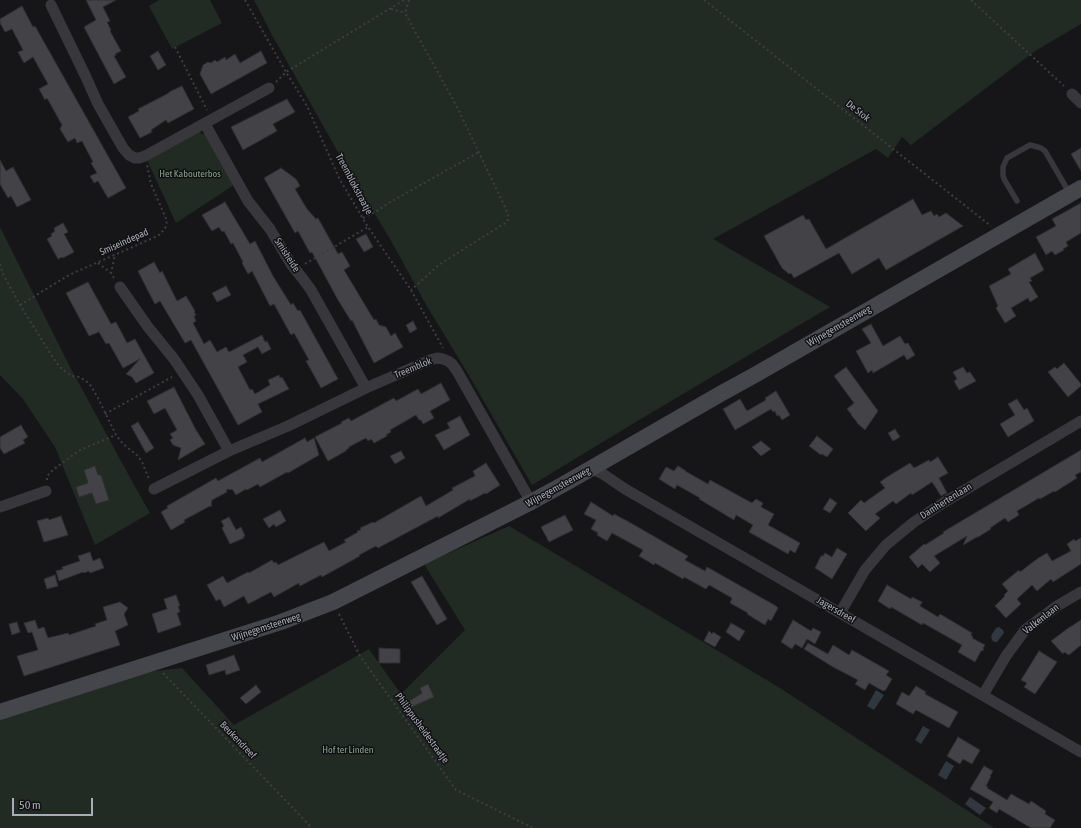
<!DOCTYPE html>
<html>
<head>
<meta charset="utf-8">
<style>
  body { margin:0 }
  #map { position:relative; width:1081px; height:828px; overflow:hidden; background:#161618; font-family:"Asap Condensed",sans-serif }
  canvas { display:block }
  .scale { position:absolute; left:12px; top:798px; width:81px; height:18px; box-sizing:border-box; border:2px solid #a9abb6; border-top:0; padding-left:5px; font-size:12px; line-height:14px; white-space:nowrap; color:#a9abb6; -webkit-text-stroke:3px #111113; paint-order:stroke }
</style>
</head>
<body>
<div id="map">
<canvas width="1081" height="828"></canvas>
<div class="scale">50 m</div>
</div>
<script>
const g = document.querySelector('canvas').getContext('2d');
g.lineJoin = 'round';
function fillPath(path, color) { g.fillStyle = color; g.fill(path, 'evenodd'); }
const shape = rows => new Path2D(rows.map(r => 'M' + r).join(''));
function strokePath(path, color, width, dash) { g.strokeStyle = color; g.lineWidth = width; g.lineCap = dash ? 'butt' : 'round'; g.setLineDash(dash || []); g.stroke(path); }
function drawText(font, color, halo, rows, align = 'center') {
  g.font = font + ' "Asap Condensed",sans-serif'; g.lineWidth = 3; g.setLineDash([]); g.textBaseline = 'middle'; g.strokeStyle = halo; g.fillStyle = color; for (const [text, x, y, turn = 0] of rows) {
    g.save(); g.translate(x, y); g.rotate((+turn || 0) * Math.PI / 180); g.textAlign = isNaN(turn) ? turn : align; if (halo) g.strokeText(text, 0, 0); g.fillText(text, 0, 0); g.restore();
  }
}
const green = shape([
  [159,0,210,0,222,23,172,49,149,6],
  [254,0,1081,0,1081,24,1035,51,911,145,902,137,888,158,876,149,713,239,830,307,639,420,532,485,467,372,428,308,390,239,343,161,272,35],
  [198,132,206,135,234,185,176,223,147,160],
  [0,227,69,365,133,483,150,513,95,545,55,447,23,399,0,375],
  [509,526,780,688,994,828,0,828,0,716,136,673,182,668,234,725,369,649,401,694,465,630,424,564]
]);
const water = shape([
  [999,627,1003,630,1004,633,997,642,994,642,992,640,991,636,996,628],
  [876,690,884,695,874,710,867,706],
  [923,726,930,730,921,744,915,740],
  [946,761,954,766,946,780,938,775],
  [970,797,986,808,980,815,965,804]
]);
const building = shape([
  [86,0,116,0,103,7,110,21,107,22,111,30,110,31,121,51,115,54,116,55,114,56,126,77,114,84,84,27,96,20,86,0],
  [22,6,33,27,35,26,126,188,108,198,98,181,94,183,90,176,97,173,91,163,93,162,82,141,77,143,75,138,68,142,60,129,62,125,47,98,45,100,39,89,48,84,33,57,24,63,18,52,23,50,12,29,5,32,0,23,0,19,22,6],
  [158,51,166,65,158,70,150,56,158,51],
  [261,51,267,63,211,94,200,74,203,65,208,62,211,63,215,60,217,62,225,57,226,60,235,54,240,63,261,51],
  [182,86,194,109,168,123,166,120,151,130,152,132,140,138,128,117,139,111,138,109,169,93,169,92,182,86],
  [287,99,295,112,273,124,277,131,243,150,231,127,287,99],
  [1081,148,1081,171,1071,154,1081,148],
  [0,160,6,171,13,167,31,200,17,207,11,196,8,198,0,184,0,160],
  [281,168,296,179,300,186,295,189,307,209,316,219,318,218,338,254,342,252,350,266,344,270,374,320,376,319,379,325,386,327,391,336,395,333,403,347,374,363,352,320,351,321,338,300,312,252,310,253,298,231,295,233,264,178,281,168],
  [913,199,922,215,931,211,934,216,937,214,939,217,946,213,963,226,886,270,879,258,852,274,839,253,794,278,791,273,789,274,782,268,764,236,803,215,806,220,809,219,826,249,913,199],
  [225,202,250,244,255,241,273,276,291,305,293,303,298,311,300,310,338,379,321,388,306,361,309,360,294,333,291,335,274,304,270,306,252,271,248,274,242,263,243,262,233,243,231,244,224,231,222,232,219,227,212,231,210,228,202,215,225,202],
  [1081,203,1081,233,1066,242,1068,246,1063,249,1064,250,1055,255,1052,251,1046,255,1036,237,1056,226,1052,219,1081,203],
  [63,223,68,232,64,234,74,252,63,258,62,257,58,259,47,239,52,236,51,234,55,231,54,228,63,223],
  [366,234,373,247,364,252,356,239,366,234],
  [1035,253,1044,270,1030,278,1032,281,1029,282,1038,297,1030,302,1028,298,1011,308,1016,316,1005,323,996,308,998,306,989,286,1011,274,1008,269,1035,253],
  [154,262,160,273,162,271,177,301,186,296,195,311,194,312,196,315,194,316,196,321,193,323,204,344,210,340,217,352,226,347,229,352,262,335,265,342,267,341,271,349,262,354,258,347,243,355,247,362,238,367,250,390,252,389,255,394,270,385,268,380,279,375,280,378,282,377,289,389,258,404,262,412,238,425,191,340,185,343,160,301,155,304,148,291,138,271,154,262],
  [88,282,111,324,116,322,127,343,135,339,154,373,136,383,132,377,126,374,140,359,123,368,109,343,106,344,99,332,89,336,66,293,88,282],
  [226,286,231,295,217,302,212,293,226,286],
  [413,321,417,329,410,333,406,325,413,321],
  [871,324,883,346,900,336,905,344,908,343,915,355,907,360,904,355,873,373,872,370,868,373,856,351,871,343,862,329,871,324],
  [1064,363,1081,384,1081,386,1068,397,1048,372,1055,367,1057,369,1064,363],
  [846,367,878,411,865,430,857,423,857,422,851,415,852,415,847,409,854,403,834,376,846,367],
  [963,367,967,373,970,372,976,381,959,390,954,381,957,379,953,372,963,367],
  [441,383,450,400,430,411,434,418,423,424,421,420,419,420,416,415,390,430,391,432,386,435,387,436,374,443,371,439,368,441,366,438,349,447,349,448,346,450,346,451,328,461,315,437,342,423,341,422,349,418,351,421,394,398,396,401,418,389,421,394,441,383],
  [174,387,196,430,205,444,178,460,181,448,173,445,170,440,173,438,170,434,177,430,165,408,154,414,147,401,174,387],
  [776,391,790,415,782,420,779,415,777,416,775,411,773,412,771,409,735,430,723,409,740,399,747,411,766,400,765,398,776,391],
  [1017,399,1024,410,1027,408,1034,421,1008,437,1000,424,1015,415,1008,404,1017,399],
  [460,416,470,435,444,450,435,435,450,428,447,423,460,416],
  [138,422,154,448,146,453,131,426,138,422],
  [21,425,28,437,23,440,25,443,4,454,0,448,0,437,21,425],
  [895,429,900,437,893,441,888,433,895,429],
  [817,436,833,449,827,457,822,454,821,455,809,446,817,436],
  [305,438,307,442,314,438,319,455,288,473,287,472,260,487,258,484,247,490,246,489,236,495,232,489,230,490,229,489,226,490,227,492,212,500,211,507,210,506,184,520,185,522,171,530,161,512,168,508,167,506,216,478,218,481,260,458,262,462,305,438],
  [761,441,771,449,761,456,752,447,761,441],
  [1081,450,1081,472,1075,475,1077,478,1055,492,1054,491,1040,499,1039,498,1017,511,1019,515,1008,522,1005,518,990,528,991,529,978,537,977,537,963,545,967,536,934,556,940,563,930,572,922,564,918,568,909,557,924,544,925,545,944,533,943,532,1081,450],
  [401,451,405,458,395,464,390,456,401,451],
  [938,457,948,473,939,478,947,493,941,496,932,482,912,495,911,493,896,504,893,501,875,514,880,518,866,531,848,513,861,500,864,503,885,488,880,482,887,477,910,463,914,468,929,460,930,462,938,457],
  [486,463,500,485,486,494,485,493,470,501,470,499,438,518,438,516,378,548,376,546,359,555,360,556,322,577,321,575,300,586,299,583,274,597,271,592,248,604,244,596,224,607,220,599,216,601,207,585,223,576,227,583,248,572,249,573,272,560,274,563,276,562,278,565,324,542,329,551,346,542,344,540,358,532,357,531,361,530,360,528,373,522,374,523,421,496,426,506,453,490,452,488,475,476,473,471,486,463],
  [95,466,98,475,101,475,109,500,96,504,92,493,79,497,76,487,88,483,84,470,95,466],
  [678,466,686,471,685,471,708,484,710,480,752,503,756,499,763,503,761,507,774,514,768,525,800,543,795,553,790,550,788,554,749,532,753,525,736,515,734,520,699,499,700,498,677,485,675,489,659,479,666,467,674,471,678,466],
  [830,498,837,503,830,513,823,509,830,498],
  [591,502,613,516,614,514,629,522,688,556,685,560,705,571,707,567,776,606,778,608,771,621,768,619,765,625,747,614,748,613,730,603,732,598,709,585,706,589,684,577,683,579,655,563,654,565,639,556,643,550,612,533,607,541,597,535,598,533,591,529,596,520,584,514,591,502],
  [280,510,286,521,276,527,274,524,269,528,263,519,280,510],
  [565,515,573,530,549,542,541,527,565,515],
  [61,516,68,535,44,542,37,521,48,518,49,520,61,516],
  [229,517,236,530,241,527,245,536,243,537,244,538,230,544,222,528,224,526,221,521,229,517],
  [1081,538,1081,564,1053,582,1051,579,1037,591,1032,585,1017,599,1021,604,1006,618,995,606,1005,596,1004,595,1008,591,1002,584,1019,570,1020,572,1037,559,1047,553,1052,561,1071,551,1067,544,1074,539,1075,541,1081,538],
  [837,548,847,554,832,579,815,568,821,556,823,556,825,553,832,557,837,548],
  [90,552,93,561,100,558,104,568,90,573,89,571,84,573,83,572,59,581,56,571,63,569,62,567,80,561,78,556,90,552],
  [55,575,58,586,47,589,44,579,55,575],
  [422,576,447,619,437,625,411,582,422,576],
  [887,585,911,599,912,597,922,602,920,606,938,617,940,614,972,633,971,635,973,637,972,638,985,645,983,648,984,650,981,651,975,662,958,652,962,645,923,623,922,625,891,607,890,609,878,601,887,585],
  [176,595,180,606,178,606,180,612,177,613,181,625,158,633,152,614,167,609,164,599,176,595],
  [120,602,128,608,124,614,128,625,115,631,120,645,24,676,17,656,38,650,32,632,28,633,24,623,35,620,38,629,44,627,48,638,68,633,69,635,96,626,95,624,107,620,103,607,120,602],
  [793,620,811,631,813,628,821,632,815,644,807,639,802,648,795,644,792,649,781,642,793,620],
  [1081,620,1081,645,1069,655,1064,652,1063,654,1051,641,1067,629,1081,620],
  [17,622,20,632,12,635,9,624,17,622],
  [731,623,745,631,739,641,726,632,731,623],
  [709,631,712,634,713,632,721,637,715,647,704,641,709,631],
  [808,643,828,654,833,645,849,655,852,650,889,671,886,675,892,679,885,691,884,690,883,691,869,683,865,690,855,684,858,680,833,667,804,649,808,643],
  [379,648,400,649,400,663,379,663,379,648],
  [1039,651,1057,662,1035,694,1024,687,1027,683,1021,680,1039,651],
  [234,655,240,670,226,675,225,670,209,675,206,665,234,655],
  [428,684,434,697,407,709,405,704,422,693,420,688,428,684],
  [256,685,261,692,246,704,240,698,256,685],
  [916,686,926,692,925,694,958,712,949,728,916,710,913,714,896,704,902,692,909,696,916,686],
  [958,737,980,750,972,764,963,759,960,764,947,756,958,737],
  [984,766,993,771,990,776,991,776,986,786,988,787,987,788,1007,800,1011,794,1029,804,1031,801,1046,811,1045,814,1055,820,1050,828,1031,828,999,809,997,813,989,808,993,802,970,789,984,766]
]);
const path = shape([
  [245,0,286,72,307,106,340,180,368,227,411,290,443,348],
  [409,0,405,13,458,109,505,207,509,218,507,222,440,264,411,290],
  [704,0,991,226],
  [971,0,1064,86],
  [391,9,405,13],
  [175,47,207,110],
  [276,82,286,72,404,0],
  [363,218,377,211,387,204,479,152],
  [98,263,111,273],
  [0,264,3,274,20,305,52,356,59,366,66,372,72,376,79,377,86,381,91,386,98,398,116,435,123,444,138,456,142,462,149,479],
  [305,264,368,227],
  [114,278,111,273,115,255],
  [20,305,69,275,153,238,159,235,165,229,167,221,151,184,147,165],
  [105,414,172,377],
  [47,480,47,476,54,469,73,455,80,450,116,435],
  [339,614,360,656,456,790,533,828],
  [163,673,312,828]
]);
const lane = shape([
  [1017,201,1004,179,1003,175,1003,167,1007,158,1030,145,1041,148,1045,151,1070,194]
]);
const street = shape([
  [51,5,85,75,98,104,123,148,129,155,135,158,139,158,145,156,269,88],
  [1072,94,1081,103],
  [205,124,248,201,270,229,291,264,303,279,311,290,366,388],
  [120,287,148,327,174,359,198,395,229,451],
  [591,468,603,474,625,489,1081,752],
  [154,489,229,451,288,426,366,388,430,360,437,358,443,359,448,361,452,364,457,371,531,502],
  [0,507,46,491],
  [840,613,865,570,886,545,914,522,943,503,1081,421],
  [983,695,1006,656,1025,630,1057,606,1081,592]
]);
const secondary = shape([
  [0,712,281,622,333,602,531,502,564,484,722,393,753,376,1081,188]
]);
const streetNames = [
  ["De Stok",858,111,38],
  ["Treemblokstraatje",354,184,62],
  ["Smiseindepad",124,242,-24],
  ["Smisheide",287,255,57],
  ["Wijnegemsteenweg",839,326,-30],
  ["Treemblok",413,368,-23],
  ["Wijnegemsteenweg",558,487,-29],
  ["Damhertenlaan",946,501,-32],
  ["Jagersdreef",836,610,30],
  ["Valkenlaan",1041,619,-38],
  ["Wijnegemsteenweg",266,627,-18],
  ["Philippusheidestraatje",422,728,54],
  ["Beukendreef",238,740,46]
];
const parkNames = [
  ["Het Kabouterbos",190,174],
  ["Hof ter Linden",348,750]
];
fillPath(green, '#222a24');
fillPath(water, '#30373f');
fillPath(building, '#434347');
strokePath(building, '#303033', 1);
strokePath(path, '#3d3e43', 2, [2, 3]);
strokePath(lane, '#37373c', 5.5);
strokePath(street, '#37373c', 11);
strokePath(secondary, '#45464c', 16);
drawText('10px', '#a9abb6', '#111113', streetNames);
drawText('10px', '#82a088', '#111113', parkNames);
</script>
</body>
</html>
